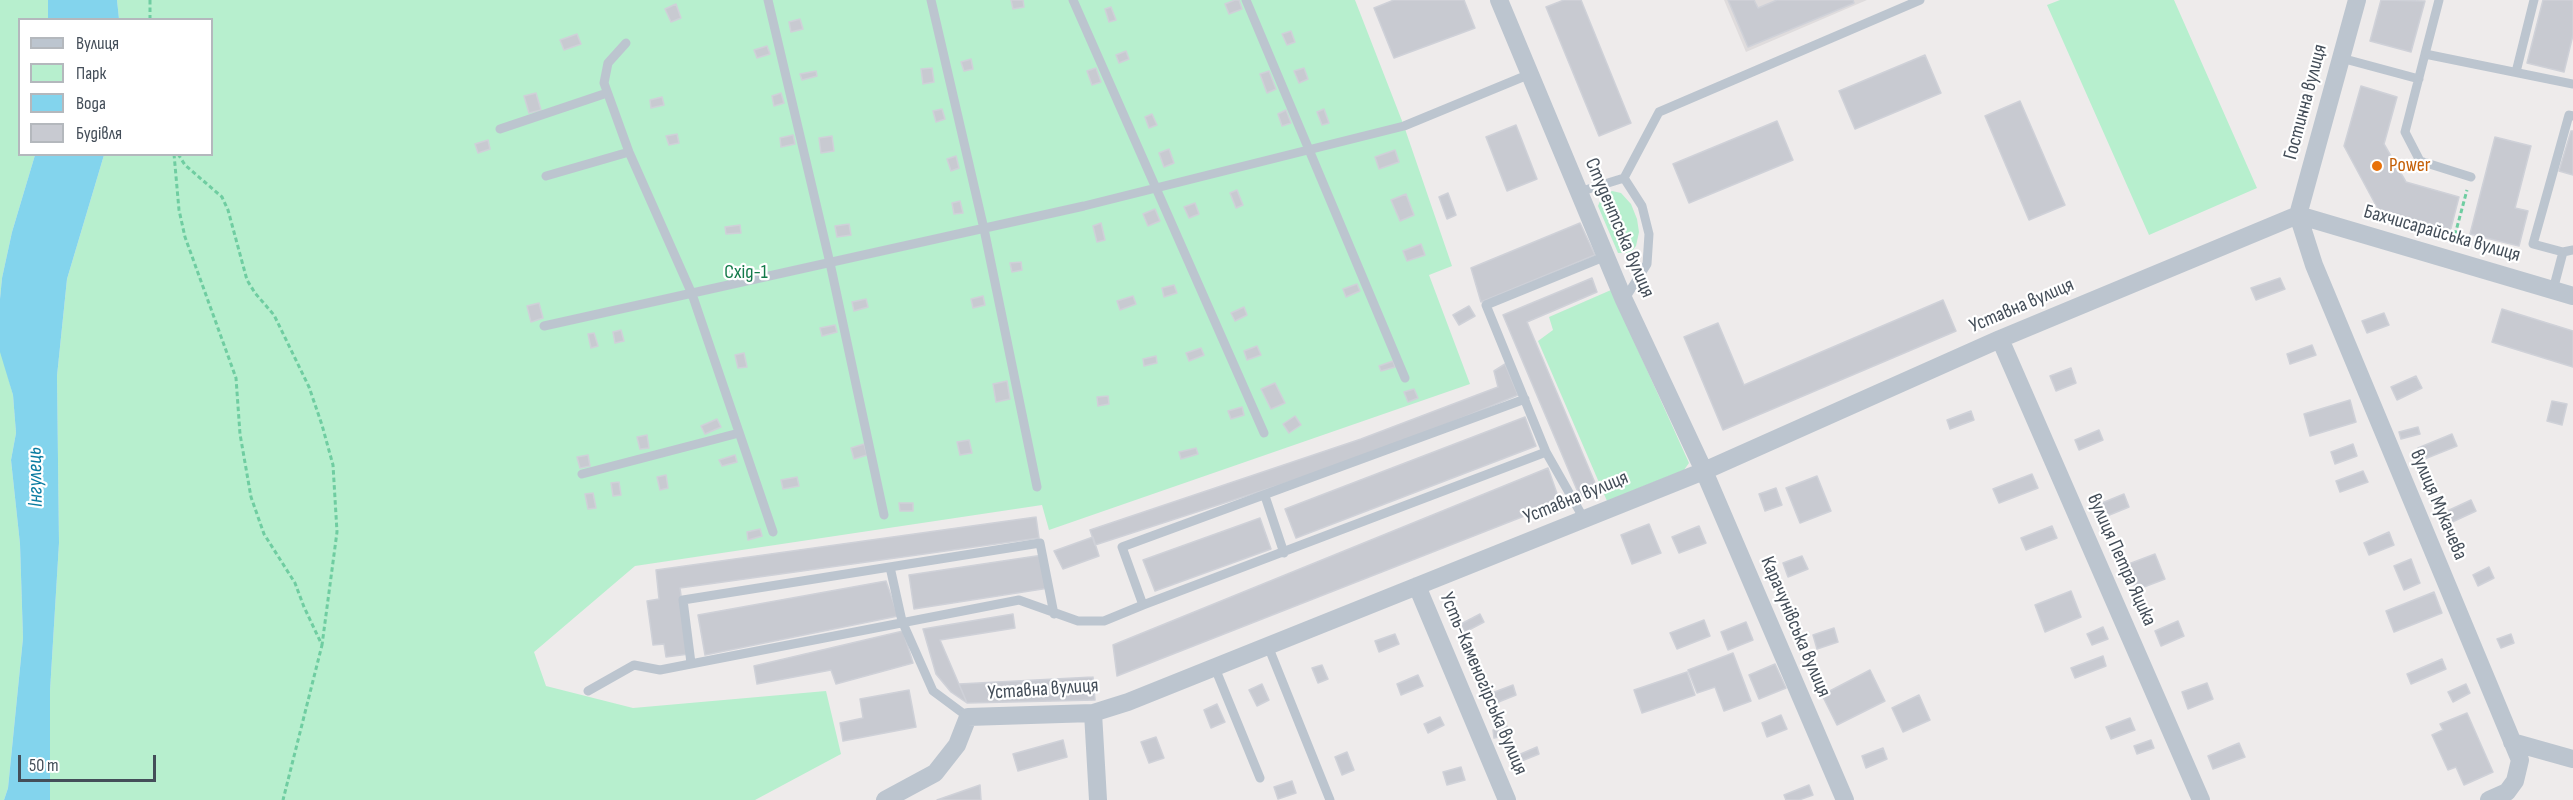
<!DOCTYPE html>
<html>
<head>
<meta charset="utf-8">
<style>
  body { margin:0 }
  #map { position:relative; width:2573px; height:800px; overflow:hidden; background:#eeebeb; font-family:"Sofia Sans Condensed",sans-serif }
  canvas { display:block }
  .legend { position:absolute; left:18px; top:18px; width:195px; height:138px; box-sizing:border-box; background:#fff; border:2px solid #b4b8bd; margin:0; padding:8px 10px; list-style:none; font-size:18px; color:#444e59 }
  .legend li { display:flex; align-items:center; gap:12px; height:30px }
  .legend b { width:30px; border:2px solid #b4b8bd }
  .scale { position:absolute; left:18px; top:755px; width:138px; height:27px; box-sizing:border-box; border:3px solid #444e59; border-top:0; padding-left:8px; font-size:18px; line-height:21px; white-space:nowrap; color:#444e59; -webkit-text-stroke:4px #fff; paint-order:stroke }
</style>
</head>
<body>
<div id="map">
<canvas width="2573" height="800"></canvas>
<ul class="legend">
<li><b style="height:8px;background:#bcc5cf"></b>Вулиця</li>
<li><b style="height:16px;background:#b7efce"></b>Парк</li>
<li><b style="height:16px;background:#83d4ed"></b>Вода</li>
<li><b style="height:16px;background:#c8cad1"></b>Будівля</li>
</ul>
<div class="scale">50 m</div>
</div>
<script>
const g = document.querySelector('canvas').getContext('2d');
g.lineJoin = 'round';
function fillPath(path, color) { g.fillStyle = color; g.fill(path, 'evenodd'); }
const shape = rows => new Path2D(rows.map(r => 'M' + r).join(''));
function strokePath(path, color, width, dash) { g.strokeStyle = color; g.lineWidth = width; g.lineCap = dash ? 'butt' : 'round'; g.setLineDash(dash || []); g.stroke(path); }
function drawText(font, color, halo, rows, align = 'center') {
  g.font = font + ' "Sofia Sans Condensed",sans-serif'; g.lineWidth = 4.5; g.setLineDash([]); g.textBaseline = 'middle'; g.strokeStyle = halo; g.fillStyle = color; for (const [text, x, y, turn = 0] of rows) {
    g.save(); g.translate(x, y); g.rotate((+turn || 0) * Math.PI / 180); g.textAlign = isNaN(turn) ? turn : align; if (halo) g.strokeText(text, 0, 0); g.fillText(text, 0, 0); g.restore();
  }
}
const education = shape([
  [1724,0,1867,0,1746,52]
]);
const green = shape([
  [0,0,48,0,48,19,20,20,20,154,35,155,12,232,2,278,0,299],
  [117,0,1355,0,1404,126,1452,266,1429,275,1470,384,1049,530,1042,505,635,566,534,652,546,686,633,708,826,691,841,754,755,800,50,800,50,691,59,543,57,376,67,279,104,155,212,154,212,20,119,19],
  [2060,0,2174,0,2257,188,2149,235,2047,5],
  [1612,191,1621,193,1631,204,1637,219,1639,232,1636,246,1630,253,1618,253,1598,206,1602,196],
  [1611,290,1689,463,1684,470,1607,501,1538,341,1553,330,1549,317],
  [0,347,13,395,16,433,11,460,20,544,23,638,8,788,4,800,0,800]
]);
const water = shape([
  [48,0,117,0,119,19,48,19],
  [35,155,104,155,67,279,57,376,59,543,50,691,50,800,4,800,8,788,23,638,20,544,11,460,16,433,13,395,0,352,0,299,2,278,12,232]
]);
const building = shape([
  [1011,0,1023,0,1024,7,1013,9,1011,0],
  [1235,0,1239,0,1242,9,1229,14,1225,4,1235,0],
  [1394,0,1464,0,1475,28,1394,58,1374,8,1394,0],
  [1564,0,1581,0,1631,123,1599,136,1546,7,1564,0],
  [1728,0,1754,0,1758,8,1777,0,1853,0,1854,3,1748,47,1728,0],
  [2381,0,2425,1,2411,52,2370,41,2381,0],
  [2543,0,2573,0,2573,35,2564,72,2527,63,2543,0],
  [676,4,681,18,671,22,665,9,676,4],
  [1111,7,1116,20,1109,22,1105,9,1111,7],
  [800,19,803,29,791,32,789,22,800,19],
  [1291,31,1295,42,1287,45,1282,34,1291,31],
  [577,34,581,44,564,50,560,40,577,34],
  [767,46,770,54,757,58,754,50,767,46],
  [1126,51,1129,59,1119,63,1116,55,1126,51],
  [1925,55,1941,93,1855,129,1839,91,1925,55],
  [971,59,973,69,964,71,961,62,971,59],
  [932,68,934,82,923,84,921,69,932,68],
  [1096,68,1101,82,1092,85,1087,71,1096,68],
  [1304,68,1308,79,1299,83,1294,71,1304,68],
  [816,71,817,76,802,80,800,74,816,71],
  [1269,71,1276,89,1267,93,1260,74,1269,71],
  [2361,86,2397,97,2384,144,2406,182,2459,197,2450,232,2379,211,2344,146,2361,86],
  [536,93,541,110,529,113,524,96,536,93],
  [781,93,784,103,774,106,772,96,781,93],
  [662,97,664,105,651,108,650,100,662,97],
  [2020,101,2065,205,2029,220,1985,116,2020,101],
  [942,109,945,119,936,122,933,111,942,109],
  [1324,109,1329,123,1322,125,1317,112,1324,109],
  [1286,110,1291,123,1282,126,1278,114,1286,110],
  [1152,114,1157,125,1149,128,1145,117,1152,114],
  [1777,121,1793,160,1689,203,1673,164,1777,121],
  [1516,125,1537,179,1507,191,1486,137,1516,125],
  [2571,131,2573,131,2573,175,2559,171,2571,131],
  [677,134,679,143,669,145,666,136,677,134],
  [793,135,795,144,781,147,780,138,793,135],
  [832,136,834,151,821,153,819,138,832,136],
  [2495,137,2531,146,2515,208,2528,211,2519,246,2470,234,2495,137],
  [488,140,490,149,478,153,475,144,488,140],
  [1169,149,1174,163,1164,167,1159,153,1169,149],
  [1395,150,1399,162,1379,169,1375,157,1395,150],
  [956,156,959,168,951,171,947,159,956,156],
  [1237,190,1243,205,1236,208,1230,193,1237,190],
  [1448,193,1456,215,1447,219,1439,197,1448,193],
  [1406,194,1414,215,1400,221,1391,200,1406,194],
  [960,201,963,213,954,214,952,203,960,201],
  [1195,203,1199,214,1189,218,1184,207,1195,203],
  [1155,209,1160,221,1148,226,1143,214,1155,209],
  [1101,223,1105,240,1097,242,1093,226,1101,223],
  [1580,223,1595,255,1481,302,1471,268,1580,223],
  [849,224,851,235,837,237,835,226,849,224],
  [740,225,741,233,726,234,725,227,740,225],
  [1421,244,1425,255,1407,261,1403,251,1421,244],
  [1021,262,1022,270,1012,272,1010,263,1021,262],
  [1592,278,1597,292,1527,322,1598,490,1580,497,1503,315,1592,278],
  [2280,278,2285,289,2256,300,2251,288,2280,278],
  [1357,284,1360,291,1346,297,1343,289,1357,284],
  [1174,285,1177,293,1164,297,1162,288,1174,285],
  [983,296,985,305,973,308,971,299,983,296],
  [1133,296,1136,304,1120,310,1117,301,1133,296],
  [866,299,868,307,854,311,852,302,866,299],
  [1943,300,1956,331,1723,430,1684,337,1718,323,1744,385,1943,300],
  [539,303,543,318,531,322,527,306,539,303],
  [1469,306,1475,316,1459,325,1453,315,1469,306],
  [1244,307,1247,315,1235,321,1231,313,1244,307],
  [2502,309,2573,331,2573,367,2492,342,2502,309],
  [2384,313,2389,325,2367,333,2362,321,2384,313],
  [835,325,837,332,822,336,820,328,835,325],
  [621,330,624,341,615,343,613,332,621,330],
  [594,333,598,346,591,348,588,334,594,333],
  [2312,345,2316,355,2290,364,2287,354,2312,345],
  [1257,346,1261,355,1247,360,1244,351,1257,346],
  [1201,348,1204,355,1189,361,1186,353,1201,348],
  [744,353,747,367,738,368,735,355,744,353],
  [1156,356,1157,363,1144,366,1143,359,1156,356],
  [1393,361,1395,367,1381,371,1379,366,1393,361],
  [1505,364,1518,395,1372,455,1095,545,1090,530,1361,439,1498,387,1494,371,1505,364],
  [2071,368,2076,383,2056,391,2050,376,2071,368],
  [2416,376,2422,388,2397,400,2391,387,2416,376],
  [1007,381,1010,399,996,402,993,384,1007,381],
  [1275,383,1285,403,1271,409,1261,389,1275,383],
  [1414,389,1418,398,1408,402,1404,392,1414,389],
  [1108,396,1109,404,1098,406,1097,397,1108,396],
  [2350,400,2356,422,2310,436,2304,414,2350,400],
  [2552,401,2567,404,2562,425,2547,421,2552,401],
  [1242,407,1244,415,1231,419,1228,411,1242,407],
  [1971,411,1974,420,1950,429,1947,420,1971,411],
  [1295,416,1301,425,1289,433,1283,424,1295,416],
  [1525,417,1536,446,1296,538,1285,509,1525,417],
  [717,419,721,427,705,434,701,426,717,419],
  [2418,427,2420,434,2401,439,2399,432,2418,427],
  [2099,430,2103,440,2079,450,2075,440,2099,430],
  [2452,434,2457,446,2422,460,2418,448,2452,434],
  [647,435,649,448,640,449,637,437,647,435],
  [969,440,972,453,960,455,957,442,969,440],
  [864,444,867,455,854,459,851,448,864,444],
  [2353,444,2357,456,2335,464,2331,452,2353,444],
  [1196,448,1198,454,1181,459,1179,452,1196,448],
  [588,455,590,466,580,468,577,457,588,455],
  [735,455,737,462,722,466,719,460,735,455],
  [1548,468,1560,502,1117,676,1113,645,1548,468],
  [2363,471,2368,482,2340,492,2336,481,2363,471],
  [2032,474,2038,488,1999,503,1993,489,2032,474],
  [666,475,668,488,660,490,657,477,666,475],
  [1817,476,1831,511,1800,523,1786,488,1817,476],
  [797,477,799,486,783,489,781,480,797,477],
  [619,482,621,495,613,496,611,483,619,482],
  [1776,488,1782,505,1765,511,1759,494,1776,488],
  [593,493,596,508,588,509,585,494,593,493],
  [2124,494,2129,507,2107,516,2102,503,2124,494],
  [2471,500,2476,511,2450,523,2445,512,2471,500],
  [899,503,913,503,913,511,900,511,899,503],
  [1036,517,1039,538,680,588,689,654,666,657,664,644,653,645,647,601,659,599,656,570,1036,517],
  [1260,518,1271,549,1155,591,1143,560,1260,518],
  [1649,524,1661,553,1632,564,1621,535,1649,524],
  [1699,526,1706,543,1679,553,1672,537,1699,526],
  [2052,526,2057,538,2026,550,2021,538,2052,526],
  [760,529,762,536,748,540,747,532,760,529],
  [2389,532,2394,545,2369,555,2364,543,2389,532],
  [1093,537,1099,556,1063,569,1054,551,1093,537],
  [2155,554,2165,579,2136,590,2126,565,2155,554],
  [1043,555,1049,588,914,609,909,575,1043,555],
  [1802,556,1808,569,1788,577,1783,563,1802,556],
  [2411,559,2420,583,2404,590,2394,566,2411,559],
  [2489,567,2494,578,2478,586,2473,575,2489,567],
  [886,581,898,616,705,655,698,615,886,581],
  [2071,591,2081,617,2045,632,2035,605,2071,591],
  [2434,592,2442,613,2394,632,2386,611,2434,592],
  [1013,614,1015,628,940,640,967,703,951,692,936,674,923,629,1013,614],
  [1480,614,1484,622,1465,632,1461,624,1480,614],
  [1704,620,1710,636,1677,649,1670,633,1704,620],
  [2178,621,2184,636,2161,646,2155,631,2178,621],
  [1746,622,1753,640,1728,650,1721,632,1746,622],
  [2103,627,2108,639,2092,645,2087,634,2103,627],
  [1834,628,1838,642,1817,649,1813,635,1834,628],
  [903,631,913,663,836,684,831,670,757,684,754,666,903,631],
  [1395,634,1399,644,1379,652,1375,641,1395,634],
  [2511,634,2514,643,2501,648,2497,639,2511,634],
  [1733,653,1751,701,1724,711,1715,687,1697,693,1688,670,1733,653],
  [2103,656,2106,666,2075,678,2071,668,2103,656],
  [2442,659,2446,669,2411,684,2407,674,2442,659],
  [1775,664,1786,688,1759,699,1749,675,1775,664],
  [1322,665,1328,679,1318,683,1312,668,1322,665],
  [1870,670,1885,701,1837,725,1822,695,1870,670],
  [1687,672,1695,695,1642,713,1634,690,1687,672],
  [1418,675,1423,686,1401,695,1397,684,1418,675],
  [1093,677,1095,700,967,703,959,684,1093,677],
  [2207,683,2213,699,2188,709,2182,692,2207,683],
  [1262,684,1269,700,1257,706,1249,690,1262,684],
  [2466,684,2470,693,2453,702,2448,692,2466,684],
  [1513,685,1516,695,1496,703,1492,693,1513,685],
  [909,690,916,727,843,741,840,723,863,718,860,699,909,690],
  [1919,695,1930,720,1903,732,1892,708,1919,695],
  [1217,704,1225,722,1211,728,1204,710,1217,704],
  [2467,713,2493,772,2464,785,2456,767,2448,770,2432,735,2443,730,2440,724,2467,713],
  [1781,715,1787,729,1767,737,1762,723,1781,715],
  [1440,717,1444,725,1428,733,1424,724,1440,717],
  [2130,718,2135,730,2111,739,2106,727,2130,718],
  [1507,726,1509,735,1494,738,1493,730,1507,726],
  [1156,737,1164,758,1149,763,1141,742,1156,737],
  [1063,740,1067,757,1018,771,1013,754,1063,740],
  [2151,740,2154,748,2137,754,2134,746,2151,740],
  [2239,743,2245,757,2213,769,2208,756,2239,743],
  [1537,747,1539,754,1519,762,1516,756,1537,747],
  [1883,748,1887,759,1866,768,1862,756,1883,748],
  [1347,752,1354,770,1342,775,1335,757,1347,752],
  [1461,767,1465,780,1447,785,1443,772,1461,767],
  [1292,781,1296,793,1278,799,1274,787,1292,781],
  [980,785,981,800,937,800,980,785],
  [1809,785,1813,795,1799,800,1786,800,1784,795,1809,785]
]);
const path = shape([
  [150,0,150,20],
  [174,154,179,210,185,237,236,378,240,434,251,497,264,534,295,583,304,607,322,645,283,800],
  [178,154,185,165,222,197,228,210,247,280,255,293,274,315,309,387,322,425,333,465,337,532,322,645],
  [2453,242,2467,190]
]);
const service = shape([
  [768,0,830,263,884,515],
  [931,0,984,229,1037,487],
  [1073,0,1264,433],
  [1246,0,1405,378],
  [2439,0,2425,54,2573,84],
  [626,43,608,63,604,83,629,152,692,294,773,532],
  [2425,54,2405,132,2420,161,2471,177],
  [2341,58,2419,79],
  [2516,72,2534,0],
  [2573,116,2569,115,2533,244,2563,252,2573,250],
  [500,129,607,93],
  [546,176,629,152],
  [1624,178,1659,112,1920,0],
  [1579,192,1624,178,1642,206,1649,234,1647,264,1624,300],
  [2553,290,2563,252],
  [544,326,1084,206,1404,126,1530,74],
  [1525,399,1122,547,1143,605,1546,452],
  [582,474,739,433],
  [1265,496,1284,553],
  [1584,519,1546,452,1486,305,1606,256],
  [890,567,902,621,933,691,968,717],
  [1268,646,1330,800],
  [691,663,683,600,1040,543,1054,614],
  [1215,668,1260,778],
  [588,691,634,665,660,670,1019,600,1078,621,1104,621,1143,605]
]);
const minor = shape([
  [1499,0,1624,300,1704,471,1845,800],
  [2357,0,2298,215,2314,265,2520,760,2515,781,2507,792,2489,800],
  [2298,215,2573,296],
  [2000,339,2201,800],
  [1417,586,1507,800],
  [1093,713,1098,800],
  [2512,742,2573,759],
  [885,800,935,773,957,745,968,717,1093,713,1128,702,1704,471,2000,339,2298,215]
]);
const markers = [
  [2377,166,6,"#e8710a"]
];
const streetNames = [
  ["Гостинна вулиця",2306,102,-75],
  ["Студентська вулиця",1619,228,67],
  ["Бахчисарайська вулиця",2442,234,16],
  ["Уставна вулиця",2022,306,-23],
  ["Уставна вулиця",1576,498,-22],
  ["вулиця Мукачева",2438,505,67],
  ["вулиця Петра Яцика",2121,560,66],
  ["Карачунівська вулиця",1795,627,67],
  ["Усть-Каменогірська вулиця",1483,684,67],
  ["Уставна вулиця",1043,690,-4]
];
const foodNames = [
  ["Power",2389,166]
];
const parkNames = [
  ["Схід-1",746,273]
];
const waterNames = [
  ["Інгулець",36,477,-91]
];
fillPath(education, '#dfdcdd');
fillPath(green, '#b7efce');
fillPath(water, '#83d4ed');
fillPath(building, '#c8cad1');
strokePath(building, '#cfd1d8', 1.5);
strokePath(path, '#6fcda1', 3, [4.5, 3]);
strokePath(service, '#bcc5cf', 9);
strokePath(minor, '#bcc5cf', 18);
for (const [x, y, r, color] of markers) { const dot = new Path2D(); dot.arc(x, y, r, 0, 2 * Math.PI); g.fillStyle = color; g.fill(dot); strokePath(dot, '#fff', 2); }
drawText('20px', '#444e59', '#fff', streetNames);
drawText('20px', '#c56008', '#fff', foodNames, 'left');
drawText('20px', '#147a4a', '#fff', parkNames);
drawText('italic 21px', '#097ba0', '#fff', waterNames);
</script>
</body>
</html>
